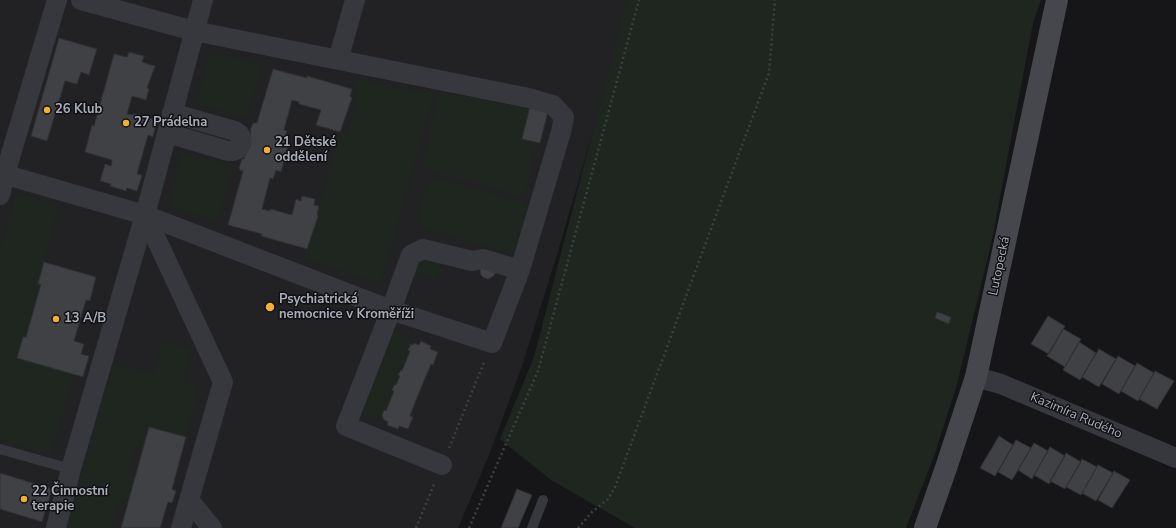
<!DOCTYPE html>
<html>
<head>
<meta charset="utf-8">
<style>
  body { margin:0 }
  canvas { display:block; background:#161618 }
</style>
</head>
<body>
<canvas width="1176" height="528"></canvas>
<script>
const g = document.querySelector('canvas').getContext('2d');
g.lineJoin = 'round';
function fillPath(path, color) { g.fillStyle = color; g.fill(path, 'evenodd'); }
const shape = rows => new Path2D(rows.map(r => 'M' + r).join(''));
function strokePath(path, color, width, dash) { g.strokeStyle = color; g.lineWidth = width; g.lineCap = dash ? 'butt' : 'round'; g.setLineDash(dash || []); g.stroke(path); }
function drawText(font, color, halo, rows, align = 'center') {
  g.font = font + ' "Nunito Sans",sans-serif'; g.lineWidth = 3; g.setLineDash([]); g.textBaseline = 'middle'; g.strokeStyle = halo; g.fillStyle = color; for (const [text, x, y, turn = 0] of rows) {
    g.save(); g.translate(x, y); g.rotate((+turn || 0) * Math.PI / 180); g.textAlign = isNaN(turn) ? turn : align; if (halo) g.strokeText(text, 0, 0); g.fillText(text, 0, 0); g.restore();
  }
}
const built = shape([
  [0,0,630,0,613,63,558,251,523,363,489,455,458,528,0,528]
]);
const green = shape([
  [627,0,1041,0,1033,23,991,244,957,384,934,456,906,528,635,528,551,480,500,439,534,357],
  [215,52,263,65,247,118,196,104,208,58],
  [355,79,434,94,381,284,304,259,340,132,347,134,359,91,352,89],
  [439,92,530,106,522,139,537,142,524,197,429,171,423,161],
  [182,153,233,166,218,221,172,208,169,199],
  [436,178,521,201,529,209,515,252,509,253,428,230,423,227,419,223,418,216,427,186,431,181],
  [16,193,59,205,38,283,41,284,26,337,23,337,17,357,74,375,51,454,0,440,0,249],
  [417,251,443,259,437,279,411,271],
  [393,331,413,342,408,349,410,349,398,375,400,376,396,385,394,385,392,390,394,391,386,411,384,410,381,417,383,419,361,413],
  [163,340,192,349,182,381,200,386,184,438,147,449,136,446,127,475,138,478,131,501,121,498,112,528,66,528,113,364,153,374]
]);
const building = shape([
  [59,38,97,49,89,75,81,72,77,84,65,81,47,141,31,136,59,38],
  [129,52,144,56,142,62,155,66,147,88,149,89,146,100,132,96,127,114,132,115,133,114,157,120,153,137,148,135,137,174,142,175,137,191,127,188,126,191,110,186,111,184,100,181,105,164,111,166,112,160,85,152,92,125,94,126,114,54,127,57,129,52],
  [273,69,307,78,307,76,352,89,350,96,352,98,340,132,316,125,321,110,299,104,299,102,292,100,284,130,287,131,284,140,289,142,281,172,276,170,273,179,270,178,262,209,270,211,270,209,292,215,296,199,301,201,302,196,315,199,314,205,319,206,317,214,318,216,307,249,261,236,262,234,228,225,243,171,240,170,239,168,242,159,244,159,251,132,250,130,253,123,257,123,273,69],
  [530,106,548,111,540,143,522,139,530,106],
  [44,262,96,277,90,301,86,300,74,341,84,344,81,354,89,356,83,377,17,358,23,337,26,337,41,284,38,284,44,262],
  [481,267,495,270,495,274,492,277,488,279,484,278,481,275,480,271,481,267],
  [937,312,951,317,949,324,935,318,937,312],
  [1048,316,1065,326,1049,354,1031,344,1048,316],
  [1063,329,1081,339,1065,367,1047,356,1063,329],
  [421,341,431,346,430,349,438,352,433,365,431,364,416,400,410,416,413,417,408,429,399,426,398,429,387,425,388,422,383,419,383,417,382,416,384,410,386,411,394,391,392,390,394,385,396,385,400,376,398,375,401,370,402,371,410,351,408,350,411,344,413,345,414,343,419,345,421,341],
  [1079,342,1096,353,1080,380,1063,370,1079,342],
  [1099,349,1116,359,1099,387,1082,377,1099,349],
  [1118,356,1135,366,1119,394,1102,384,1118,356],
  [1137,363,1154,373,1138,401,1121,391,1137,363],
  [1155,371,1174,381,1157,409,1139,399,1155,371],
  [149,427,186,437,172,489,176,491,172,503,168,502,160,528,121,528,149,427],
  [999,436,1013,445,995,476,980,468,999,436],
  [1016,440,1031,448,1012,480,998,472,1016,440],
  [1034,443,1048,451,1032,479,1018,470,1034,443],
  [1050,447,1065,456,1049,484,1034,475,1050,447],
  [1066,453,1081,462,1065,489,1050,481,1066,453],
  [1082,459,1097,467,1081,495,1066,487,1082,459],
  [1098,465,1113,473,1096,501,1082,493,1098,465],
  [1114,471,1130,480,1112,508,1098,500,1114,471],
  [0,473,52,489,42,522,0,509,0,473],
  [517,489,532,495,518,528,501,528,517,489]
]);
const path = shape([
  [449,448,485,360],
  [416,528,435,482],
  [469,528,538,371,639,0],
  [578,528,592,512,608,499,615,487,769,73,775,0]
]);
const lane = shape([
  [0,449,71,469],
  [532,528,543,500]
]);
const street = shape([
  [81,0,194,31,529,98,553,105,564,117,561,132,520,270,492,343,391,310,411,255,423,249,472,261,483,259,520,270],
  [338,60,355,0],
  [167,133,228,151,233,151,238,149,241,144,242,139,239,134,235,131,172,113],
  [0,173,145,215,391,310,346,426,442,465],
  [0,195,5,174,57,0],
  [145,215,223,382,181,528],
  [976,377,1001,384,1176,458],
  [189,500,212,528],
  [56,528,71,469,145,215,203,0]
]);
const secondary = shape([
  [925,528,946,468,976,377,1057,0]
]);
const markers = [
  [47,110,4,"#f2b134"],
  [126,123,4,"#f2b134"],
  [267,150,4,"#f2b134"],
  [270,307,5,"#f2b134"],
  [56,319,4,"#f2b134"],
  [24,499,4,"#f2b134"]
];
const poiNames = [
  ["26 Klub",55,110],
  ["27 Prádelna",134,123],
  ["21 Dětské",275,143],
  ["oddělení",275,158],
  ["Psychiatrická",279,300],
  ["nemocnice v Kroměříži",279,315],
  ["13 A/B",64,319],
  ["22 Činnostní",32,492],
  ["terapie",32,507]
];
const streetNames = [
  ["Lutopecká",1000,266,-78],
  ["Kazimíra Rudého",1076,416,23]
];
fillPath(built, '#222225');
fillPath(green, '#1e261f');
fillPath(building, '#404145');
strokePath(building, '#303034', 1);
strokePath(path, '#3d3f44', 2.5, [2, 3]);
strokePath(lane, '#37383d', 10);
strokePath(street, '#37383d', 20);
strokePath(secondary, '#45474d', 22);
for (const [x, y, r, color] of markers) { const dot = new Path2D(); dot.arc(x, y, r, 0, 2 * Math.PI); g.fillStyle = color; g.fill(dot); strokePath(dot, '#111113', 1.5); }
drawText('bold 13px', '#a8adb8', '#111113', poiNames, 'left');
drawText('13px', '#a8adb8', '#111113', streetNames);
</script>
</body>
</html>
